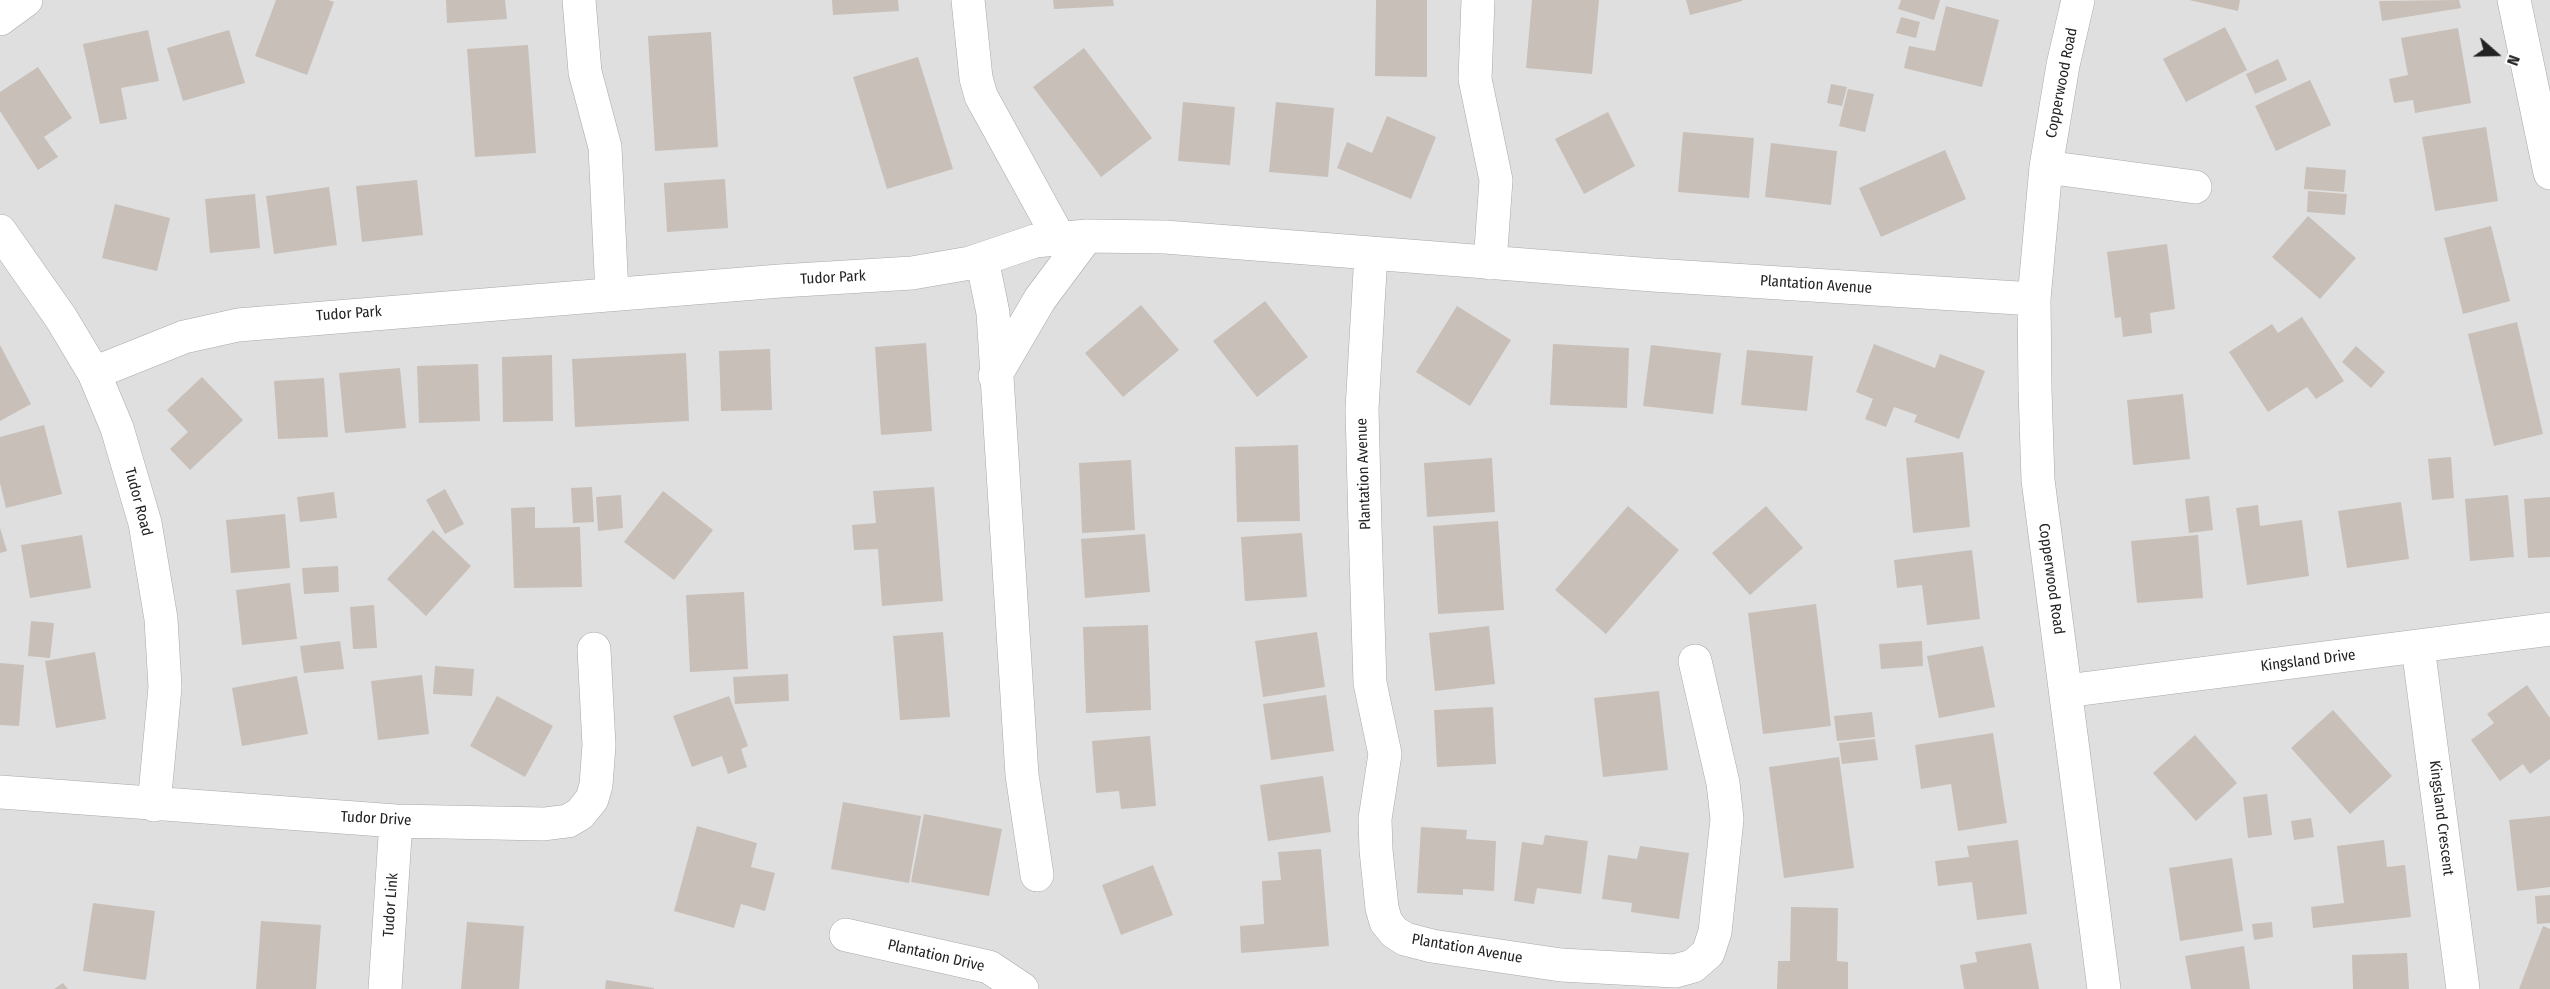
<!DOCTYPE html>
<html>
<head>
<meta charset="utf-8">
<style>
  body { margin:0 }
  #map { position:relative; width:2550px; height:989px; overflow:hidden; background:#f2efe9; font-family:"Fira Sans Condensed",sans-serif }
  canvas { display:block }
  .north { position:absolute; left:2466px; top:24px; width:60px; height:60px; -webkit-text-stroke:4px #fff; paint-order:stroke; rotate:110deg; font-size:16px; font-weight:700; line-height:24px; text-align:center; color:#222 }
  .north::after { content:''; display:block; margin:auto; width:21px; height:27px; background:#222; clip-path:polygon(50% 0,100% 100%,50% 72%,0 100%) }
</style>
</head>
<body>
<div id="map">
<canvas width="2550" height="989"></canvas>
<div class="north">N</div>
</div>
<script>
const g = document.querySelector('canvas').getContext('2d');
g.lineJoin = 'round';
function fillPath(path, color) { g.fillStyle = color; g.fill(path, 'evenodd'); }
const shape = rows => new Path2D(rows.map(r => 'M' + r).join(''));
function strokePath(path, color, width, dash) { g.strokeStyle = color; g.lineWidth = width; g.lineCap = dash ? 'butt' : 'round'; g.setLineDash(dash || []); g.stroke(path); }
function drawText(font, color, halo, rows, align = 'center') {
  g.font = font + ' "Fira Sans Condensed",sans-serif'; g.lineWidth = 4.5; g.setLineDash([]); g.textBaseline = 'middle'; g.strokeStyle = halo; g.fillStyle = color; for (const [text, x, y, turn = 0] of rows) {
    g.save(); g.translate(x, y); g.rotate((+turn || 0) * Math.PI / 180); g.textAlign = isNaN(turn) ? turn : align; if (halo) g.strokeText(text, 0, 0); g.fillText(text, 0, 0); g.restore();
  }
}
const residential = shape([
  [0,0,2550,0,2550,989,0,989]
]);
const building = shape([
  [276,0,328,0,334,2,307,75,255,56],
  [446,0,505,0,507,19,447,23],
  [832,0,898,0,899,11,833,15],
  [1053,0,1113,0,1114,6,1054,9],
  [1376,0,1427,0,1427,77,1375,76],
  [1532,0,1599,0,1592,74,1526,68],
  [1686,0,1742,0,1742,1,1690,15],
  [1901,0,1940,0,1934,20,1898,9],
  [2189,0,2240,0,2238,11],
  [2459,0,2461,8,2382,21,2379,1],
  [1946,6,1999,20,1982,87,1904,68,1909,46,1935,51],
  [1901,17,1920,22,1916,38,1896,33],
  [2225,27,2247,70,2186,102,2163,59],
  [2458,28,2471,103,2415,113,2413,100,2394,103,2389,79,2408,75,2401,38],
  [148,30,159,81,121,88,127,119,100,124,83,44],
  [229,30,245,83,183,101,167,48],
  [711,32,718,147,655,151,648,36],
  [528,45,536,153,475,157,467,49],
  [1084,48,1152,138,1101,177,1033,87],
  [918,57,953,169,887,189,853,77],
  [2278,59,2287,80,2255,94,2246,74],
  [38,67,72,118,44,137,58,157,38,170,0,111,0,92],
  [2310,80,2331,125,2276,151,2255,106],
  [1831,84,1847,87,1842,106,1827,103],
  [1848,89,1874,94,1865,132,1839,126],
  [1183,102,1235,107,1230,165,1178,161],
  [1276,102,1334,108,1328,177,1269,172],
  [1608,112,1635,166,1584,194,1555,139],
  [1387,116,1436,137,1411,199,1337,168,1347,142,1372,153],
  [2486,127,2498,201,2435,211,2422,137],
  [1683,132,1754,138,1749,198,1678,192],
  [1771,143,1837,151,1831,205,1765,197],
  [1945,150,1966,199,1881,237,1859,188],
  [2306,167,2346,170,2344,192,2304,189],
  [725,179,728,228,667,232,664,183],
  [417,180,423,235,362,242,356,186],
  [329,187,337,245,274,254,266,196],
  [2308,191,2347,194,2345,215,2307,212],
  [255,194,260,248,210,253,205,199],
  [115,204,170,218,157,271,102,258],
  [2308,216,2356,258,2320,299,2272,257],
  [2491,226,2510,301,2463,314,2444,238],
  [2167,244,2175,309,2150,313,2152,333,2123,337,2121,317,2115,318,2107,252],
  [1265,301,1308,357,1257,397,1213,341],
  [1141,305,1179,350,1123,397,1085,353],
  [1457,306,1511,340,1470,406,1416,372],
  [2302,317,2344,381,2316,399,2307,387,2268,412,2229,352,2272,324,2278,333],
  [2517,322,2543,434,2494,446,2468,334],
  [926,343,932,431,881,435,875,347],
  [1553,344,1629,348,1627,408,1550,405],
  [1874,344,1935,368,1940,354,1985,371,1959,439,1914,422,1917,415,1894,407,1886,427,1865,419,1873,399,1856,392],
  [0,345,31,404,0,421],
  [1651,345,1721,353,1713,414,1643,406],
  [2356,346,2385,372,2371,388,2342,362],
  [770,349,772,410,721,411,719,351],
  [1747,350,1813,356,1807,411,1741,405],
  [686,353,689,421,575,427,572,359],
  [552,355,553,421,503,422,502,357],
  [478,364,480,421,419,423,417,366],
  [400,368,406,428,345,433,339,373],
  [202,377,243,420,190,470,170,449,188,432,167,410],
  [324,378,328,437,278,439,274,381],
  [2183,394,2190,459,2133,465,2127,400],
  [44,425,62,494,6,508,0,483,0,437],
  [1298,445,1300,521,1237,522,1235,447],
  [1963,452,1970,527,1913,533,1906,458],
  [2451,457,2454,498,2432,500,2428,459],
  [1492,458,1495,512,1427,517,1424,463],
  [1131,460,1135,530,1082,533,1079,463],
  [592,487,594,522,573,523,571,488],
  [934,487,943,601,882,606,878,549,854,550,852,525,876,523,873,491],
  [445,489,464,524,445,534,426,500],
  [663,491,713,530,674,580,624,542],
  [334,492,337,518,300,522,297,497],
  [621,495,623,528,598,531,596,497],
  [2508,495,2514,557,2470,561,2465,499],
  [2209,496,2213,530,2189,533,2185,499],
  [2550,497,2550,557,2528,558,2524,499],
  [2401,502,2409,559,2347,568,2338,511],
  [2258,505,2260,526,2302,520,2309,576,2247,585,2236,508],
  [1628,506,1679,550,1606,634,1555,590],
  [1766,506,1803,548,1750,595,1712,553],
  [535,507,535,528,580,527,582,587,514,588,511,508],
  [285,514,290,568,231,573,226,520],
  [1498,521,1504,610,1438,614,1433,526],
  [0,528,7,551,0,553],
  [433,530,471,566,426,616,387,579],
  [1302,533,1307,597,1245,601,1241,537],
  [1145,534,1150,592,1085,598,1081,539],
  [82,535,91,588,30,598,21,545],
  [2198,535,2203,598,2137,603,2131,541],
  [1972,550,1980,619,1927,625,1922,585,1897,588,1894,560],
  [338,566,339,592,304,594,302,568],
  [290,583,297,639,242,645,236,590],
  [744,592,748,669,690,672,686,595],
  [1816,604,1831,726,1763,734,1748,613],
  [374,605,377,648,353,649,350,607],
  [31,621,54,623,50,658,28,656],
  [1148,625,1151,710,1086,713,1083,627],
  [1489,626,1495,684,1435,691,1429,633],
  [943,632,950,717,900,720,893,636],
  [1317,632,1325,687,1263,697,1255,641],
  [340,641,344,669,304,673,300,646],
  [1922,641,1923,666,1881,669,1879,644],
  [1983,646,1995,707,1939,718,1927,656],
  [95,652,106,719,56,728,45,661],
  [0,663,24,665,19,726,0,725],
  [435,666,474,669,472,696,433,694],
  [788,674,789,701,735,704,733,677],
  [422,675,429,734,378,740,371,681],
  [297,676,308,734,242,746,232,688],
  [2527,685,2550,718,2550,759,2530,774,2523,764,2500,781,2471,740,2494,723,2487,714],
  [1659,691,1668,770,1603,777,1594,698],
  [1326,695,1334,751,1271,760,1263,704],
  [497,696,553,726,525,777,470,746],
  [729,696,748,746,741,749,747,767,728,774,722,756,692,767,673,716],
  [1493,707,1496,764,1437,767,1434,710],
  [2333,710,2392,776,2350,814,2291,748],
  [1872,712,1875,737,1837,741,1834,716],
  [1993,733,2007,823,1958,831,1951,784,1921,789,1915,745],
  [2195,735,2237,783,2196,821,2153,773],
  [1150,736,1156,806,1121,809,1119,791,1096,793,1092,741],
  [1875,739,1878,760,1842,764,1839,743],
  [1839,757,1854,868,1784,878,1769,767],
  [1323,776,1331,832,1268,841,1260,785],
  [2267,794,2272,835,2248,838,2243,797],
  [843,802,921,816,909,883,831,869],
  [924,814,1002,829,989,896,911,882],
  [2550,816,2550,887,2517,891,2509,820],
  [2311,818,2314,837,2294,840,2291,821],
  [697,826,757,843,751,867,775,873,765,911,741,904,734,928,674,911],
  [1421,827,1467,830,1466,839,1496,841,1494,891,1463,889,1463,895,1417,893],
  [1545,835,1588,841,1581,894,1537,888,1534,904,1514,901,1522,842,1543,845],
  [2018,840,2027,914,1977,920,1972,882,1938,886,1935,861,1969,857,1967,846],
  [2384,840,2387,867,2405,865,2411,917,2313,928,2311,907,2344,903,2337,846],
  [1640,846,1689,853,1679,919,1631,912,1632,903,1602,899,1608,855,1637,859],
  [1321,849,1329,946,1241,953,1240,926,1264,924,1262,881,1281,880,1278,852],
  [2232,858,2243,931,2180,941,2169,868],
  [1153,865,1173,915,1121,935,1102,885],
  [2550,895,2550,923,2537,924,2535,896],
  [93,903,155,911,146,980,83,971],
  [1791,907,1838,908,1837,961,1848,962,1848,989,1777,989,1778,961,1790,961],
  [261,921,321,925,316,989,256,989],
  [467,922,524,926,519,989,461,989],
  [2272,922,2273,937,2254,940,2252,924],
  [2543,926,2550,929,2550,989,2519,989],
  [2031,943,2039,989,1964,989,1960,965,1977,962,1975,952],
  [2244,946,2250,989,2191,989,2185,956],
  [2407,953,2409,989,2353,989,2352,955],
  [606,980,654,988,654,989,605,989],
  [63,983,68,989,54,989]
]);
const minor = shape([
  [579,0,585,72,605,147,612,294],
  [968,0,976,78,981,96,1059,238],
  [1478,0,1475,79,1496,180,1490,263],
  [2078,0,2063,65,2046,167,2034,299,2035,389,2038,480,2104,989],
  [2514,0,2550,173],
  [0,19,26,0],
  [2046,167,2195,187],
  [0,231,61,318,94,373,117,428,145,523,161,619,165,687,154,805],
  [1371,253,1362,409,1365,527,1370,683,1385,754,1375,819,1376,850,1382,908,1386,922,1394,932,1405,939,1432,946,1561,965,1675,971,1693,966,1708,953,1715,932,1727,819,1723,783,1695,661],
  [982,259,993,313,1022,775,1037,875],
  [94,373,184,337,238,325,780,281,912,273,970,263,1035,241,1087,236,1165,237,1653,275,2034,299],
  [995,376,1040,299,1087,236],
  [2418,647,2463,989],
  [2066,691,2550,629],
  [0,792,396,821,544,824,568,821,580,814,592,799,596,785,599,745,594,649],
  [846,935,989,967,1022,989],
  [385,989,396,821]
]);
const streetNames = [
  ["Copperwood Road",2062,83,-79],
  ["Tudor Park",833,278,-3],
  ["Plantation Avenue",1816,285,4],
  ["Tudor Park",349,314,-4],
  ["Plantation Avenue",1364,474,-92],
  ["Tudor Road",138,502,75],
  ["Copperwood Road",2051,579,82],
  ["Kingsland Drive",2308,661,-7],
  ["Kingsland Crescent",2441,818,83],
  ["Tudor Drive",376,819,3],
  ["Tudor Link",391,905,-86],
  ["Plantation Avenue",1467,949,10],
  ["Plantation Drive",936,956,13]
];
fillPath(residential, '#e0dfdf');
fillPath(building, '#c7bfb8');
strokePath(minor, '#a9a9a9', 34);
strokePath(minor, '#fff', 33);
drawText('15px', '#222', '#fff', streetNames);
</script>
</body>
</html>
